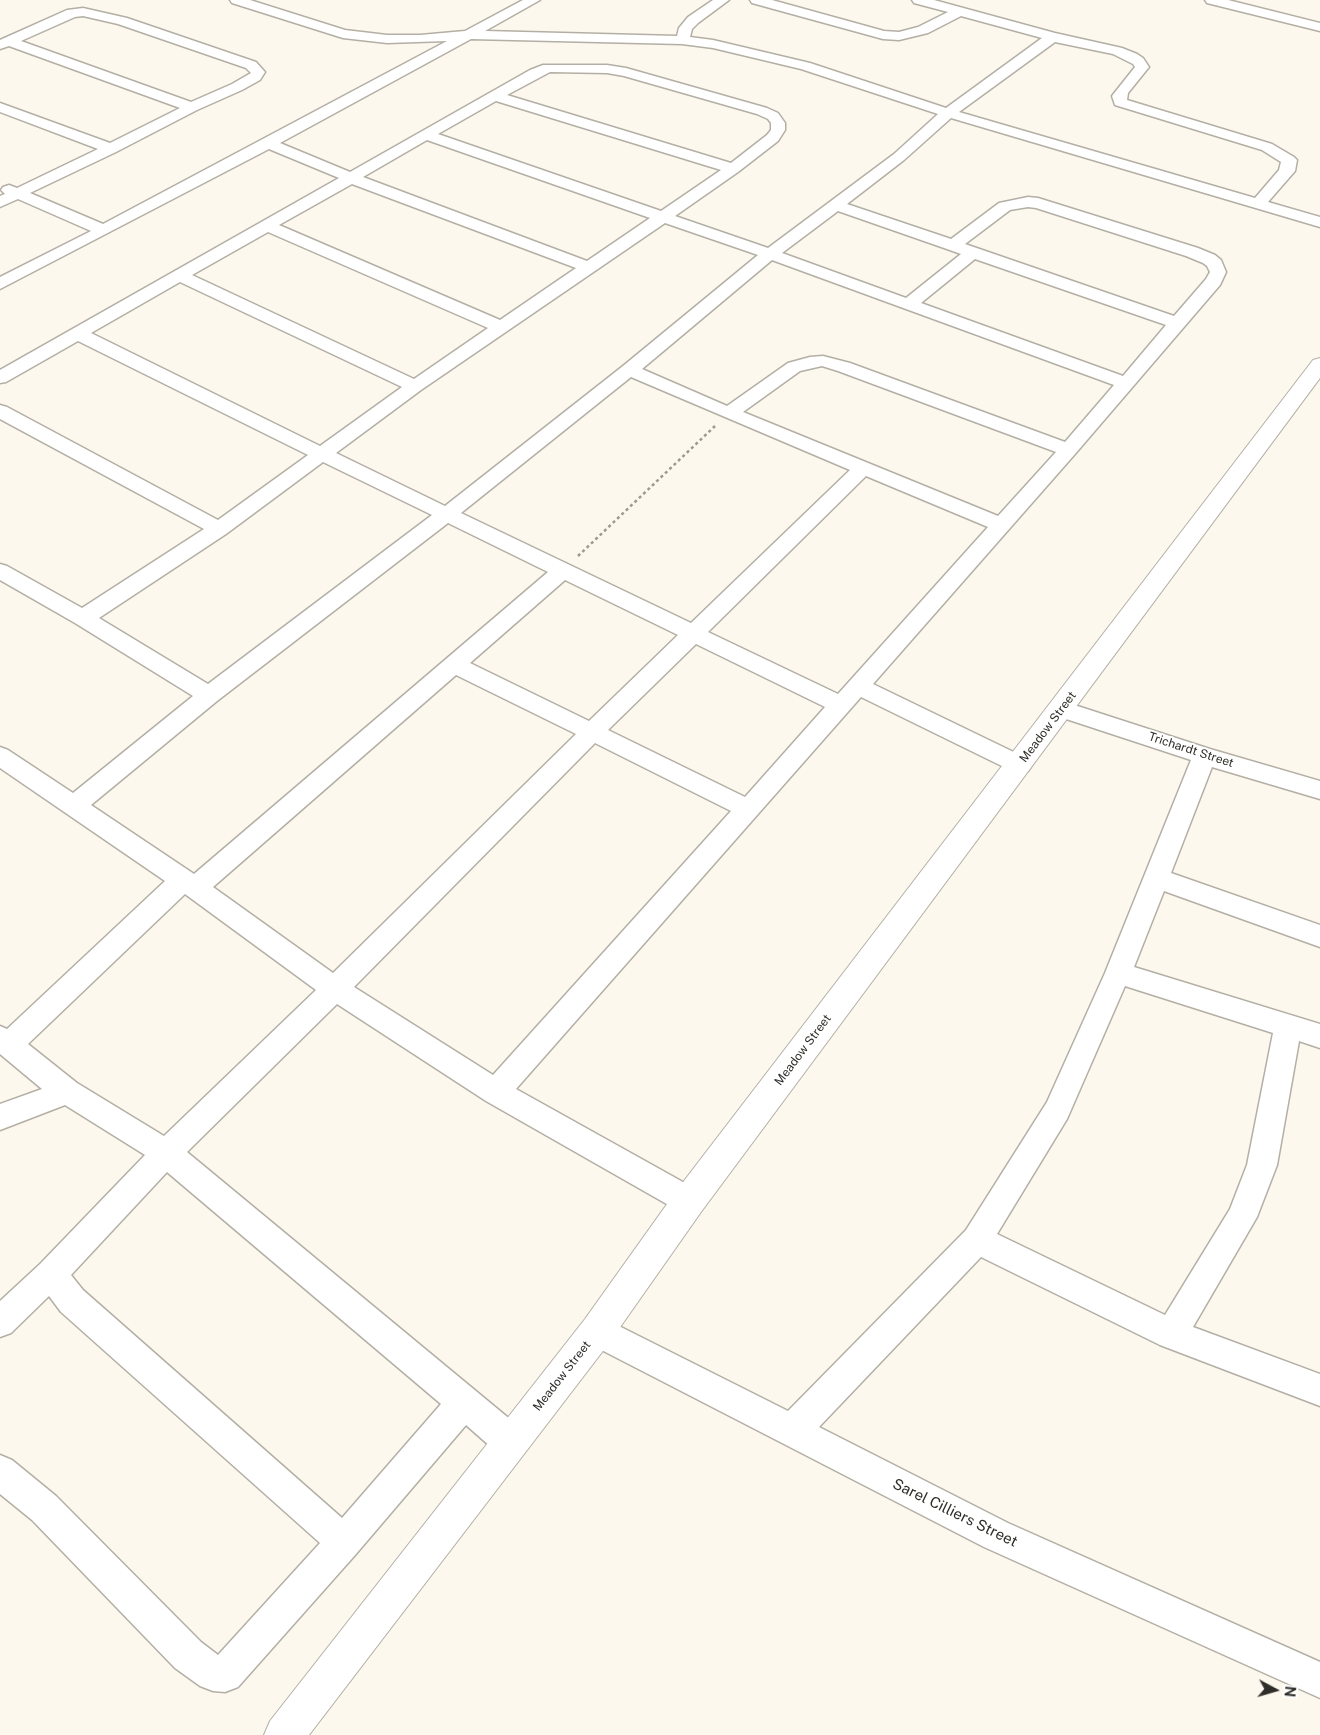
<!DOCTYPE html>
<html>
<head>
<meta charset="utf-8">
<style>
  body { margin:0 }
  #map { position:relative; width:1320px; height:1735px; overflow:hidden; background:#fdf8ed; font-family:"Public Sans",sans-serif }
  canvas { display:block }
  .north { position:absolute; left:1250px; top:1665px; width:50px; height:50px; -webkit-text-stroke:4px #fff; paint-order:stroke; rotate:96deg; font-size:14px; font-weight:700; line-height:20px; text-align:center; color:#2e2d29 }
  .north::after { content:''; display:block; margin:auto; width:18px; height:22px; background:#2e2d29; clip-path:polygon(50% 0,100% 100%,50% 72%,0 100%) }
</style>
</head>
<body>
<div id="map">
<canvas width="1320" height="1735"></canvas>
<div class="north">N</div>
</div>
<script>
const g = document.querySelector('canvas').getContext('2d');
g.lineJoin = 'round';
const shape = rows => new Path2D(rows.map(r => 'M' + r).join(''));
function strokePath(path, color, width, dash) { g.strokeStyle = color; g.lineWidth = width; g.lineCap = dash ? 'butt' : 'round'; g.setLineDash(dash || []); g.stroke(path); }
function fillPath(path, color) { g.fillStyle = color; g.fill(path, 'evenodd'); }
function drawText(font, color, halo, rows, align = 'center') {
  g.font = font + ' "Public Sans",sans-serif'; g.lineWidth = 4; g.setLineDash([]); g.textBaseline = 'middle'; g.strokeStyle = halo; g.fillStyle = color; for (const [text, x, y, turn = 0] of rows) {
    g.save(); g.translate(x, y); g.rotate((+turn || 0) * Math.PI / 180); g.textAlign = isNaN(turn) ? turn : align; if (halo) g.strokeText(text, 0, 0); g.fillText(text, 0, 0); g.restore();
  }
}
const path = shape([
  [578,556,715,426]
]);
const street = shape([
  [230,0,250,0,345,30,387,35,420,35,465,31,523,0,540,0,485,31,677,36,679,28,688,17,713,0,729,0,698,23,692,29,690,37,713,40,810,63,946,108,1042,38,961,16,928,33,899,40,883,39,752,3,750,0,772,0,884,31,899,32,918,27,948,12,914,3,912,0,934,0,1055,33,1122,48,1137,54,1143,58,1149,67,1128,93,1127,100,1272,144,1294,157,1297,160,1295,171,1268,202,1320,217,1320,227,951,118,904,160,847,204,951,239,999,203,1028,197,1038,198,1198,248,1215,255,1221,260,1226,272,1220,285,1075,454,873,684,1028,759,1032,765,1028,771,1020,774,1012,771,861,697,516,1089,699,1191,704,1201,699,1211,689,1215,679,1211,486,1101,337,1004,187,1152,523,1430,527,1442,523,1454,511,1458,499,1454,466,1425,356,1554,238,1687,225,1692,213,1691,200,1686,175,1668,32,1520,0,1494,0,1455,12,1460,56,1496,201,1642,218,1655,320,1543,61,1312,49,1296,11,1333,0,1337,0,1301,40,1264,145,1155,65,1105,0,1130,0,1104,42,1089,0,1054,0,1026,7,1029,165,881,0,768,0,747,8,750,73,793,193,696,75,623,0,580,0,564,7,566,82,608,204,529,0,419,0,405,7,407,218,520,308,455,78,341,6,382,0,383,0,370,339,178,269,149,0,289,0,277,91,231,18,199,0,207,0,196,5,194,1,190,3,187,9,185,17,188,98,149,0,112,0,103,110,143,180,108,9,46,0,49,0,40,67,10,83,8,127,18,256,62,265,72,260,80,242,90,197,110,116,152,30,193,103,224,447,41,387,43,343,38,232,3,230,0],
  [83,16,118,24,246,68,251,73,232,84,191,102,21,41,75,17,83,16],
  [471,39,682,44,713,48,801,69,938,114,894,154,768,248,675,216,738,172,778,141,785,130,785,123,778,113,767,108,626,68,607,65,543,65,530,70,350,172,280,143,471,39],
  [1055,42,1113,54,1133,64,1135,67,1112,96,1115,105,1262,150,1281,162,1279,170,1255,198,959,112,1055,42],
  [550,72,607,73,624,76,757,114,768,119,771,123,771,130,767,135,731,163,507,95,550,72],
  [496,101,721,170,661,211,438,134,496,101],
  [427,140,650,218,587,261,363,177,427,140],
  [352,184,576,268,500,320,279,225,352,184],
  [1028,207,1036,208,1186,256,1203,263,1207,266,1210,272,1206,279,1174,316,965,244,1010,210,1028,207],
  [838,211,947,249,961,254,906,298,782,253,838,211],
  [665,223,758,255,623,366,445,506,336,453,421,390,665,223],
  [268,232,488,328,414,379,192,275,268,232],
  [975,259,1166,325,1123,376,921,303,975,259],
  [772,260,1114,385,1065,442,850,363,823,356,810,357,788,363,727,406,642,369,772,260],
  [180,282,402,387,320,446,91,333,180,282],
  [822,366,838,371,1056,452,998,516,743,412,800,371,822,366],
  [631,377,850,470,691,623,461,513,631,377],
  [323,462,432,515,208,684,99,618,226,534,323,462],
  [866,476,988,527,838,694,708,632,866,476],
  [448,523,548,572,194,874,91,805,217,701,448,523],
  [565,580,678,635,589,721,470,663,565,580],
  [696,644,825,707,745,797,608,730,696,644],
  [456,675,576,734,333,973,213,887,456,675],
  [595,743,731,811,493,1075,354,987,595,743],
  [185,894,316,990,164,1136,77,1083,28,1044,185,894],
  [167,1172,441,1404,342,1518,83,1290,71,1275,167,1172],
  [1205,0,1228,0,1320,23,1320,31,1207,3,1205,0],
  [1062,701,1210,749,1320,781,1320,799,1212,767,1171,873,1320,925,1320,947,1164,891,1134,967,1320,1024,1320,1048,1299,1041,1277,1165,1257,1217,1193,1327,1320,1374,1320,1406,1160,1345,981,1257,819,1427,1008,1523,1320,1662,1320,1698,984,1547,586,1342,581,1331,586,1320,597,1315,788,1411,966,1230,1047,1102,1105,973,1191,760,1054,715,1051,709,1054,703,1062,701],
  [1125,986,1273,1033,1247,1165,1230,1209,1165,1315,997,1234,1067,1119,1125,986]
]);
const secondary = shape([
  [1320,358,1320,378,701,1212,609,1343,309,1735,264,1735,270,1721,585,1319,677,1190,1313,360,1320,358]
]);
const streetNames = [
  ["Meadow Street",1048,727,-53],
  ["Trichardt Street",1191,750,18],
  ["Meadow Street",803,1050,-53],
  ["Meadow Street",562,1376,-52]
];
const nearStreetnames = [
  ["Sarel Cilliers Street",955,1513,26]
];
strokePath(street, '#b4afa5', 3);
strokePath(secondary, '#b4afa5', 2);
strokePath(path, '#9c9991', 2.5, [3, 3]);
fillPath(street, '#fff');
fillPath(secondary, '#fff');
drawText('12px', '#2e2d29', '#fff', streetNames);
drawText('15px', '#2e2d29', '#fff', nearStreetnames);
</script>
</body>
</html>
